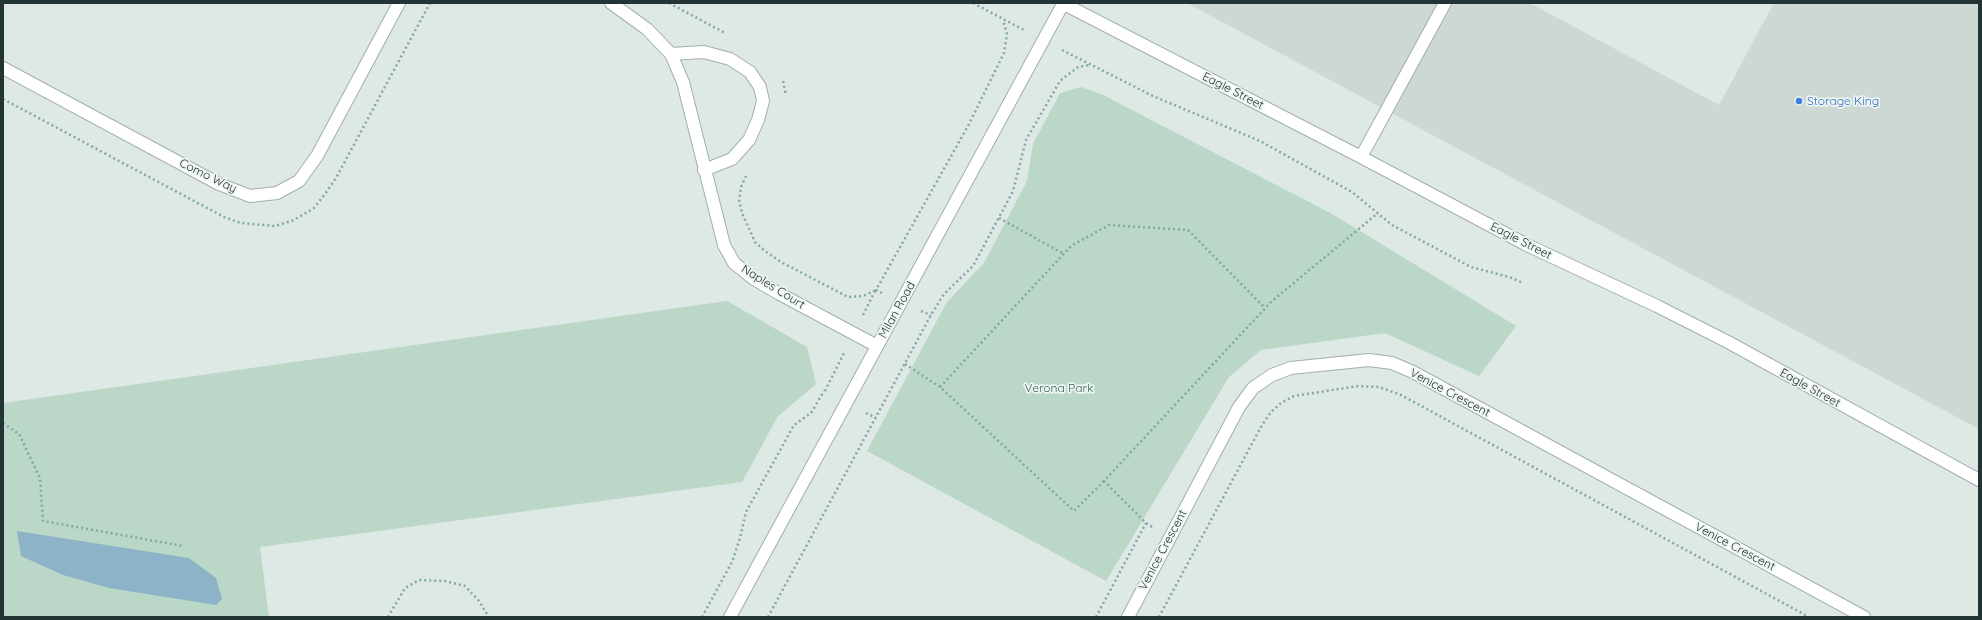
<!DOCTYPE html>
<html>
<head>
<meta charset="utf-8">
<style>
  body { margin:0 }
  #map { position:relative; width:1982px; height:620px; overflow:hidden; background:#dee8e5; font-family:Quicksand,sans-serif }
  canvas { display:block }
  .frame { position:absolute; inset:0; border:4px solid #223534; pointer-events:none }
</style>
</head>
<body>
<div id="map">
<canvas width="1982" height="620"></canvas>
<div class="frame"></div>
</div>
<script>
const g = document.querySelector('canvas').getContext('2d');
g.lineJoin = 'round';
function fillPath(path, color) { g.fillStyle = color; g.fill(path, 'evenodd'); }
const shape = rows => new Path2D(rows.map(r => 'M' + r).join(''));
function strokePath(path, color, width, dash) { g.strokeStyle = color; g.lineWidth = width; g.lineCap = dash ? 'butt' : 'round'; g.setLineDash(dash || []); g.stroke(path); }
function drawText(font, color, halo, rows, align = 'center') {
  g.font = font + ' Quicksand,sans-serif'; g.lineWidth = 3.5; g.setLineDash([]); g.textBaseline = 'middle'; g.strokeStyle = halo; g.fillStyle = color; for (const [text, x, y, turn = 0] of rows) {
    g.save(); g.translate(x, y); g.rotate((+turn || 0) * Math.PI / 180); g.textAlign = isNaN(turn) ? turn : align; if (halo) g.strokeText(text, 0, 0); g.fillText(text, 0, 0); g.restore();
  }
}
const built = shape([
  [1187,3,1530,3,1719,105,1774,3,1979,3,1979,429]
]);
const green = shape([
  [1081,87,1103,95,1332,214,1516,326,1479,376,1385,333,1261,350,1229,377,1106,581,867,451,947,302,984,263,1027,181,1033,144,1060,93],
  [727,301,807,347,816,384,778,416,742,482,260,547,269,617,3,617,3,403]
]);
const water = shape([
  [17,531,189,558,216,578,222,599,216,605,109,588,63,575,21,556]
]);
const path = shape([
  [669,3,725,33],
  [973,3,1024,30],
  [1062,50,1153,96,1260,141,1352,192,1392,225,1471,267,1509,277,1523,283],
  [783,81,786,95],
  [3,99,224,217,241,223,275,226,294,220,314,208,325,194,336,178,430,3],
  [746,176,741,187,739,200,742,213,755,242,765,251,781,262,848,297,863,296,876,290],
  [999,218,1064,254],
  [882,293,876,290,968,126,1004,53,1007,34,1003,20],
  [921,311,931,315],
  [863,315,875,291],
  [905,364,940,387],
  [825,391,844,353],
  [866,413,876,418],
  [3,423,19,434,40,478,43,521,183,546],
  [1104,481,1074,511,940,387,1071,246,1109,225,1188,230,1265,308],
  [1152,527,1146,523,1104,481,1271,302,1378,213],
  [388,617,405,588,419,580,445,581,465,586,479,601,487,614],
  [702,617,732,562,740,538,746,512,794,425,811,413,824,391],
  [768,617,931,315,944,294,973,266,979,255,1013,191,1026,140,1060,81,1078,67,1090,65],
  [1096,617,1146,523],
  [1159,617,1262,425,1271,412,1281,403,1294,396,1358,386,1379,387,1401,395,1809,617]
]);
const minor = shape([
  [611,3,647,29,671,54,683,82,724,245,734,263,754,279,778,293,877,346],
  [1062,3,1361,157,1527,245,1657,306,1728,342,1979,480],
  [671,54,704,52,730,59,750,72,760,87,763,101,758,120,749,140,732,159,704,170],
  [3,68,219,184,250,196,277,193,299,181,317,156,399,3],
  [1361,157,1445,3],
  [730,617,1063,4],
  [1128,617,1239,407,1253,388,1272,375,1291,368,1369,360,1392,363,1413,372,1864,617]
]);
const markers = [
  [1799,101,4,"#3f7fe0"]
];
const streetNames = [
  ["Eagle Street",1233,91,27],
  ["Como Way",208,176,26],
  ["Eagle Street",1521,241,27],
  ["Naples Court",773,287,32],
  ["Milan Road",897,310,-61],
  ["Eagle Street",1810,388,29],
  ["Venice Crescent",1450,393,28],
  ["Venice Crescent",1735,547,28],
  ["Venice Crescent",1163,550,-62]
];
const shopNames = [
  ["Storage King",1807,101]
];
const parkNames = [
  ["Verona Park",1059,388]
];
fillPath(built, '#cdd7d4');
fillPath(green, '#bad7c7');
fillPath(water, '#8cb3c7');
strokePath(minor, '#a2afac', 14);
strokePath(path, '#83a8a3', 2.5, [2, 3]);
strokePath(minor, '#fff', 12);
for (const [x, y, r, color] of markers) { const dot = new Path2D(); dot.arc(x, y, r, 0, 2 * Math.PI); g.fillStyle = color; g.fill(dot); strokePath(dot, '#eef5f3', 1.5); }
drawText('12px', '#223534', '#eef5f3', streetNames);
drawText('12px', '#366cbe', '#eef5f3', shopNames, 'left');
drawText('12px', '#316750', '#eef5f3', parkNames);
</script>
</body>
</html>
